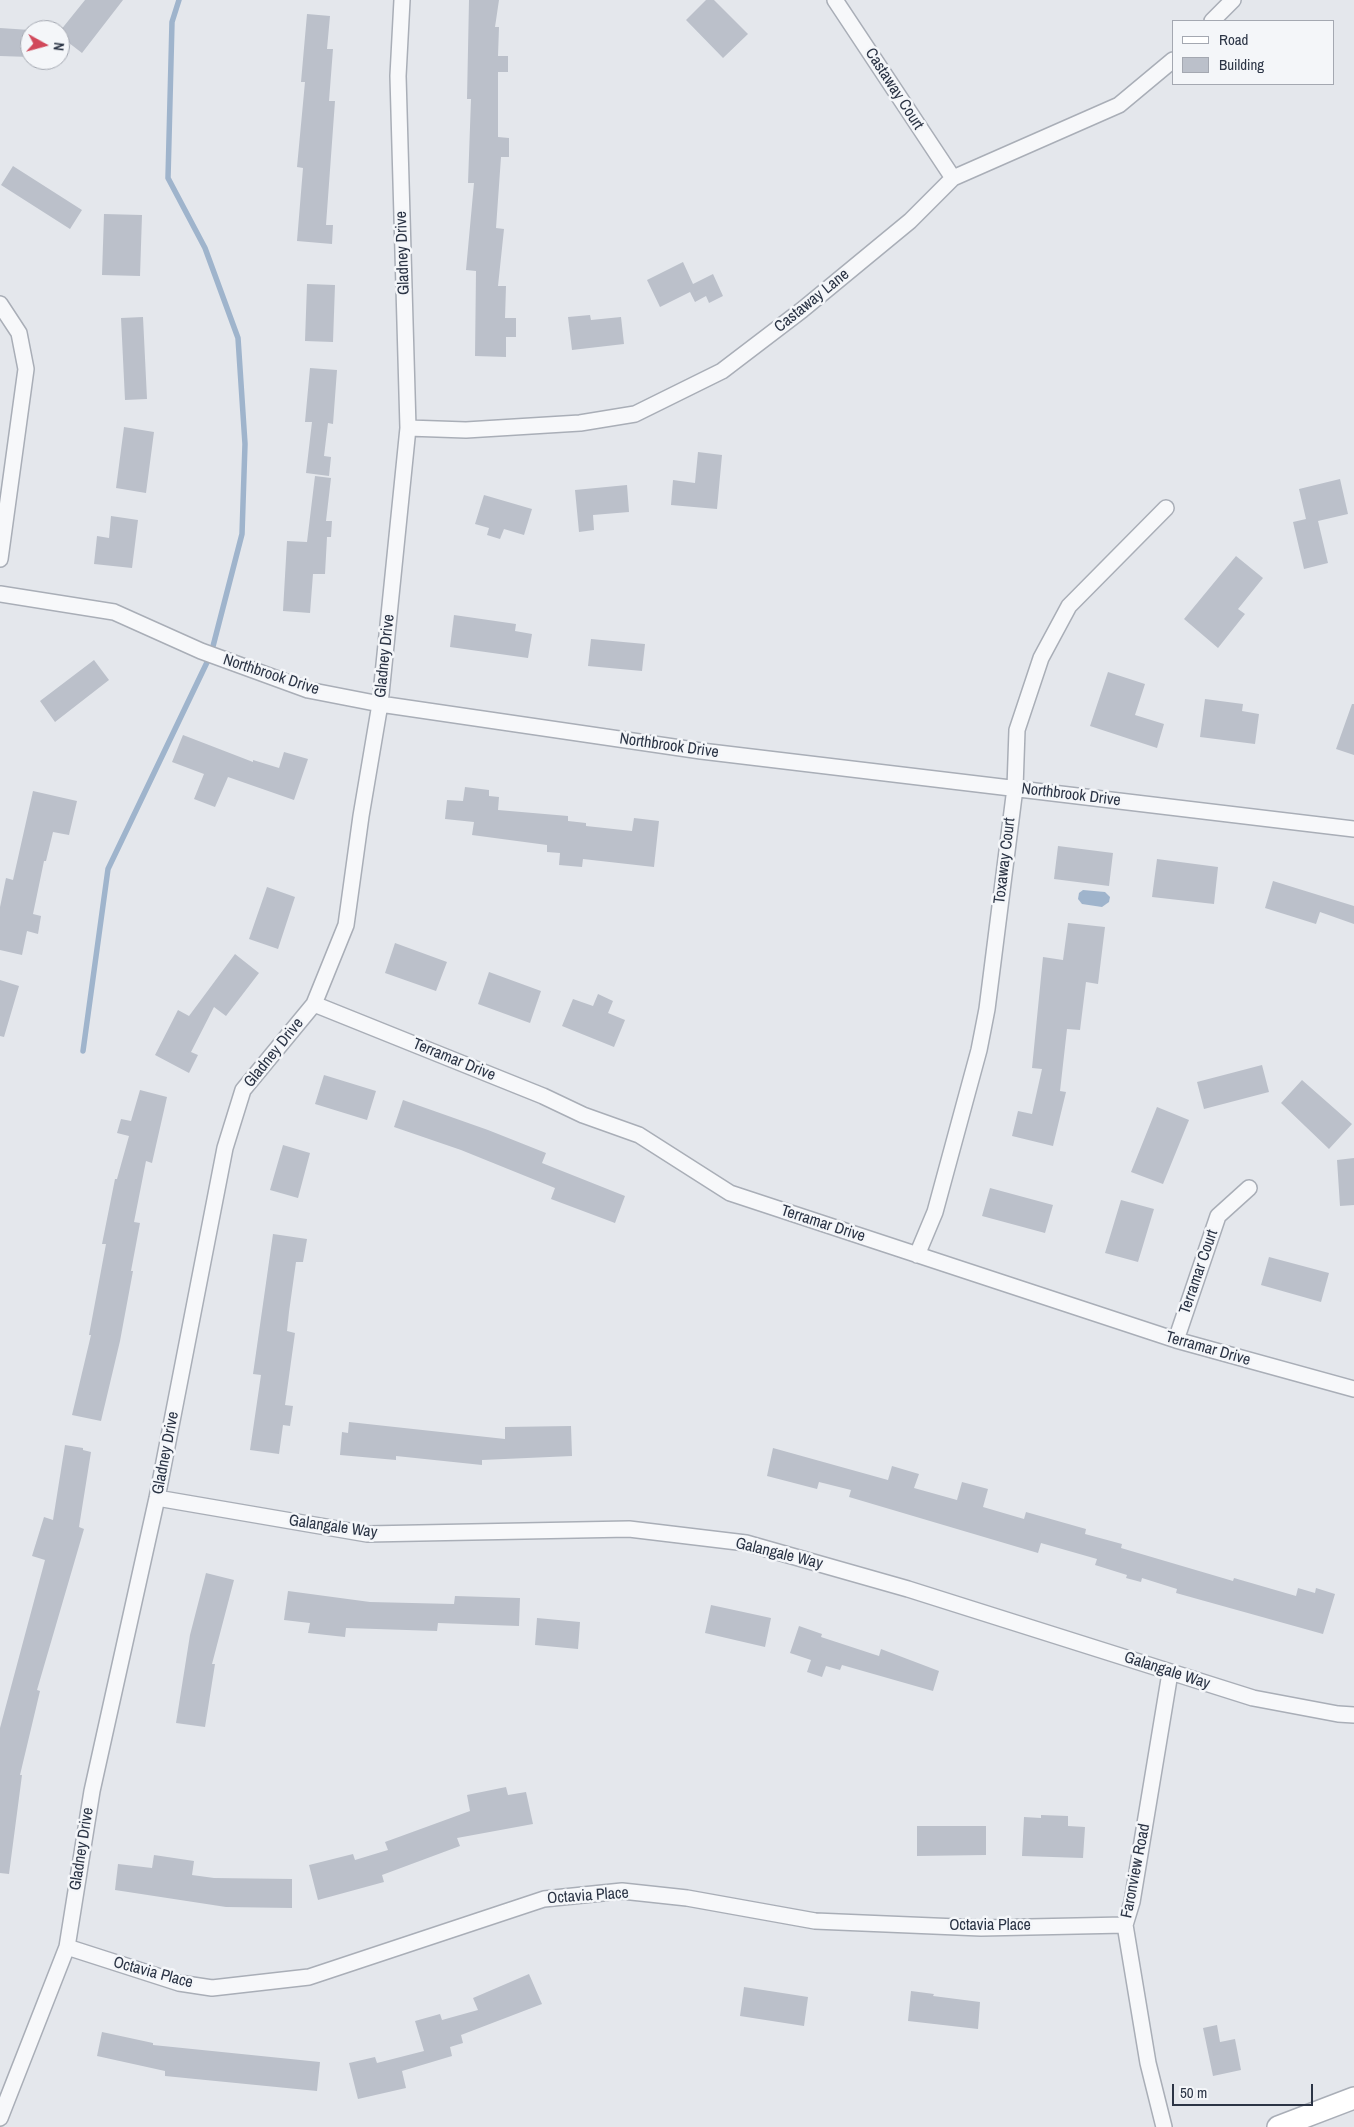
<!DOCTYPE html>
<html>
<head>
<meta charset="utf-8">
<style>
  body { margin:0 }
  #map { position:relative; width:1354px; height:2127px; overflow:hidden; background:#e4e7ec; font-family:"Archivo Narrow",sans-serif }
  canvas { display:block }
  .legend { position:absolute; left:1172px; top:20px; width:162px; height:65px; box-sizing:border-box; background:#f4f6f9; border:1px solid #a4a8b1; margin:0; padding:6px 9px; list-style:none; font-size:15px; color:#2b3445 }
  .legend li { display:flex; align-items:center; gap:10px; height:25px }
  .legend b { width:25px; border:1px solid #a4a8b1 }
  .north { position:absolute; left:20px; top:20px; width:50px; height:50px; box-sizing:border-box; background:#f4f6f9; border:1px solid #a4a8b1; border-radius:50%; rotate:97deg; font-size:14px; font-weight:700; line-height:20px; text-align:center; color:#2b3445 }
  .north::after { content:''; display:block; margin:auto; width:18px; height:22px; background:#d1495b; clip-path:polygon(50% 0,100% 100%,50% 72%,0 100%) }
  .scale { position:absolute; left:1172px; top:2084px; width:141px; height:22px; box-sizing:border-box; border:2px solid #2b3445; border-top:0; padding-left:6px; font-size:15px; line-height:18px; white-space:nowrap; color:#2b3445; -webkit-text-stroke:4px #f4f6f9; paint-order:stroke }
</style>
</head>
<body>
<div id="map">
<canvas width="1354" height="2127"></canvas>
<ul class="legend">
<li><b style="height:6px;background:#fff"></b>Road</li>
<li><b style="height:14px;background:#bbc0ca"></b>Building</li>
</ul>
<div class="north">N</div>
<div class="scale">50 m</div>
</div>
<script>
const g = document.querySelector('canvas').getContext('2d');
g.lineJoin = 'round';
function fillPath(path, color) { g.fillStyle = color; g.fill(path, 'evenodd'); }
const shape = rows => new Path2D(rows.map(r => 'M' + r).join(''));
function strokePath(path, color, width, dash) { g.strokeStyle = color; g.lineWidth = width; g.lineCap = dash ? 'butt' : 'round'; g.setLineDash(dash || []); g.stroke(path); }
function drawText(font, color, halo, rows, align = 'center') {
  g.font = font + ' "Archivo Narrow",sans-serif'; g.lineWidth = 5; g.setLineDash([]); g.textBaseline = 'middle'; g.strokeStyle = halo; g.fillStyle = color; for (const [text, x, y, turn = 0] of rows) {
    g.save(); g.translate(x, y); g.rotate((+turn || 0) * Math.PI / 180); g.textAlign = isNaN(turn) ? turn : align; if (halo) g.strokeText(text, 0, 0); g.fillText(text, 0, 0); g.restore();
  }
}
const water = shape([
  [1083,890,1105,892,1110,897,1109,902,1102,907,1082,904,1078,899,1079,893]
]);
const stream = shape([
  [83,1051,108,869,211,654,242,534,245,444,238,338,205,248,168,178,172,22,179,0]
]);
const building = shape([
  [85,0,123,0,82,53,60,36,60,31],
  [469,0,499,0,495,27,499,27,498,56,508,56,508,72,498,72,498,137,509,138,509,157,501,157,496,228,504,229,498,286,506,286,505,318,516,318,516,337,506,337,506,357,475,356,476,271,466,270,474,183,468,183,471,99,467,99],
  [706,0,714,0,748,34,723,58,686,20],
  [307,14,330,16,327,49,333,49,329,101,335,101,326,225,333,225,332,244,297,241,303,168,297,167,305,82,301,82],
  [0,28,30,30,30,57,0,56],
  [13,166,82,210,70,229,1,185],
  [104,214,142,215,140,276,102,275],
  [683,262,693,284,713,274,723,296,709,303,706,296,695,302,690,292,660,307,647,280],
  [307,284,335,285,333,342,305,341],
  [590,315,591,320,621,317,624,344,572,350,568,317],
  [143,317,147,399,125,400,121,318],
  [310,368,337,370,333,424,328,423,324,456,331,457,329,476,306,473,312,422,305,422],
  [124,427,154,432,146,493,116,488],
  [698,452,722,455,717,509,671,505,673,480,695,483],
  [315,476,331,478,326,521,332,521,331,537,327,537,325,574,313,574,310,613,283,611,287,541,307,542],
  [1340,479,1348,514,1318,521,1328,563,1304,569,1293,522,1306,519,1299,489],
  [627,485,629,512,593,515,594,530,579,532,575,490],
  [484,495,532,509,524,535,504,529,500,539,487,535,489,528,475,524],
  [111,516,138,520,132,568,94,564,97,536,109,538],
  [1236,556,1263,578,1238,609,1245,614,1218,648,1184,619],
  [454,615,516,624,515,631,532,634,528,658,450,647],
  [591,639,645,644,642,671,588,666],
  [94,660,109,680,55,722,40,701],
  [1108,672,1145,684,1135,715,1164,724,1157,748,1090,726],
  [1205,699,1243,704,1242,711,1259,714,1255,744,1200,737],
  [1352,704,1354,704,1354,755,1336,749],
  [183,735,253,762,253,760,279,768,284,752,308,759,294,800,228,777,215,807,194,799,204,774,172,762],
  [465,787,489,790,489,796,499,797,498,810,568,816,568,821,586,823,586,826,632,831,634,818,659,821,654,867,583,859,582,867,559,865,560,853,547,852,547,845,472,835,474,822,445,819,447,800,463,801],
  [33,791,77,801,69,835,53,832,46,861,44,861,33,914,41,916,38,934,27,931,22,955,0,950,0,907,6,878,13,880],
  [1058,846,1113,853,1109,886,1054,879],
  [1157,859,1218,867,1214,904,1152,897],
  [1273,881,1354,906,1354,924,1320,912,1316,924,1265,908],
  [267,887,295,897,278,949,249,939],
  [1068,923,1105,927,1098,984,1086,982,1080,1030,1067,1029,1060,1091,1066,1092,1053,1146,1012,1136,1018,1111,1032,1114,1042,1069,1032,1068,1043,957,1063,960],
  [395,943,447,962,436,991,385,973],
  [235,954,259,973,226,1016,214,1007,191,1052,198,1055,189,1073,155,1055,178,1010,189,1016],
  [489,972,541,991,530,1023,478,1004],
  [0,980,19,986,4,1037,0,1036],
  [598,994,613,1001,608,1013,625,1020,614,1047,562,1026,573,999,593,1006],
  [1262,1065,1269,1092,1204,1109,1197,1082],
  [324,1075,376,1091,367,1120,315,1104],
  [1302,1080,1352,1124,1329,1149,1281,1103],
  [140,1090,167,1097,152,1163,146,1161,134,1222,140,1223,131,1271,133,1271,120,1341,101,1421,72,1415,91,1335,89,1335,106,1244,102,1244,115,1179,117,1179,129,1136,117,1133,121,1119,131,1121],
  [403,1100,488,1130,546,1153,542,1163,625,1196,615,1223,551,1199,555,1188,461,1150,394,1127],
  [1157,1107,1189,1120,1163,1184,1131,1172],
  [283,1145,310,1153,298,1198,270,1190],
  [1354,1158,1354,1205,1340,1206,1337,1160],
  [990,1188,1053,1205,1045,1233,982,1216],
  [1121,1200,1154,1209,1138,1262,1105,1253],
  [273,1234,307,1239,303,1262,296,1262,289,1312,287,1331,295,1333,285,1405,293,1406,290,1426,283,1425,279,1454,250,1450,261,1375,253,1374],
  [1269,1257,1329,1273,1321,1302,1261,1285],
  [349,1422,505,1439,505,1427,571,1426,572,1456,482,1460,482,1465,396,1456,396,1460,340,1455,342,1432,348,1433],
  [65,1445,83,1448,83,1450,91,1452,79,1527,84,1529,37,1690,40,1691,20,1775,22,1775,9,1874,0,1873,0,1728,45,1560,32,1556,44,1517,53,1520],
  [773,1448,888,1480,892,1466,919,1474,914,1488,957,1500,962,1482,988,1489,983,1507,1024,1519,1026,1512,1086,1529,1085,1534,1122,1544,1121,1548,1233,1581,1234,1578,1296,1596,1298,1588,1315,1593,1316,1588,1335,1594,1323,1634,1176,1593,1177,1589,1142,1578,1141,1582,1126,1578,1127,1575,1095,1565,1097,1559,1041,1543,1038,1553,849,1497,851,1490,819,1482,817,1489,767,1476],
  [206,1573,234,1580,212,1664,215,1664,205,1727,176,1723,190,1635],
  [288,1591,370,1602,454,1604,455,1596,520,1598,519,1626,438,1623,437,1631,346,1628,345,1637,308,1633,310,1623,284,1620],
  [711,1605,771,1618,765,1647,705,1633],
  [537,1618,580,1622,578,1649,535,1645],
  [799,1626,822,1634,821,1637,879,1656,881,1649,939,1671,933,1691,842,1665,840,1670,826,1666,822,1677,807,1672,811,1660,790,1653],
  [506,1787,508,1795,526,1792,533,1824,457,1838,460,1846,382,1875,384,1882,318,1900,309,1865,353,1854,355,1860,388,1850,385,1842,470,1811,467,1795],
  [1041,1815,1068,1816,1068,1826,1085,1827,1083,1858,1022,1856,1024,1817,1041,1818],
  [917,1826,986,1826,986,1855,917,1856],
  [154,1855,194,1861,192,1875,214,1878,292,1879,292,1908,226,1907,115,1890,118,1864,152,1868],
  [529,1974,542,2004,461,2035,463,2043,450,2047,452,2056,402,2071,406,2088,358,2099,349,2063,375,2057,377,2063,424,2051,415,2021,440,2014,442,2020,478,2010,473,1998],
  [744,1987,808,1997,804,2026,740,2016],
  [911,1991,934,1994,933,1996,980,2002,978,2029,908,2021],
  [1217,2025,1220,2042,1235,2039,1241,2070,1213,2076,1203,2028],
  [102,2032,153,2043,153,2045,320,2062,317,2091,165,2076,165,2071,97,2056]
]);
const minor = shape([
  [835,0,953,178],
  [1212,21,1233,0],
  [0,304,19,333,26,369,0,559],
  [408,428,466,430,580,423,635,414,722,371,802,310,910,221,953,178,1119,105,1173,60],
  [0,594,114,612,201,651,308,690,380,704,701,751,1354,829],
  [314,1004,543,1096,583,1115,639,1135,730,1193,1176,1340,1354,1389],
  [917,1255,935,1212,979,1050,987,1009,1015,788,1017,730,1041,658,1069,606,1166,508],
  [1176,1340,1218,1216,1249,1188],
  [157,1498,367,1534,629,1529,746,1543,908,1589,1253,1698,1338,1714,1354,1715],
  [67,1947,179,1983,212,1988,309,1977,544,1899,622,1891,687,1898,815,1921,981,1928,1125,1925],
  [0,2118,67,1947,92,1791,157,1498,225,1148,243,1090,314,1004,346,925,361,816,380,704,408,428,398,76,402,0],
  [1164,2127,1148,2063,1125,1925,1132,1902,1170,1673]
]);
const secondary = shape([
  [1278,2127,1354,2098]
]);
const streetNames = [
  ["Castaway Court",894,89,57],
  ["Gladney Drive",403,253,-92],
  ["Castaway Lane",812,301,-39],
  ["Gladney Drive",385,656,-84],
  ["Northbrook Drive",271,675,18],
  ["Northbrook Drive",669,746,8],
  ["Northbrook Drive",1071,795,7],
  ["Toxaway Court",1005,861,-83],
  ["Gladney Drive",274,1053,-51],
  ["Terramar Drive",454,1060,22],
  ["Terramar Drive",823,1224,18],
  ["Terramar Court",1199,1272,-71],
  ["Terramar Drive",1208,1349,16],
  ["Gladney Drive",166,1453,-79],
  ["Galangale Way",333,1527,8],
  ["Galangale Way",779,1554,14],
  ["Galangale Way",1167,1671,18],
  ["Gladney Drive",82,1849,-81],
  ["Faronview Road",1136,1871,-79],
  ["Octavia Place",588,1896,-4],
  ["Octavia Place",990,1926],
  ["Octavia Place",153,1973,15]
];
fillPath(water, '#9fb4cc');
strokePath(stream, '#9fb4cc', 5.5);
fillPath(building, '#bbc0ca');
strokePath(minor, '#a9aeb7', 18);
strokePath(secondary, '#a9aeb7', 24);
strokePath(minor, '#f7f8fa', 15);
strokePath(secondary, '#fff', 21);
drawText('16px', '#2b3445', '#f4f6f9', streetNames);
</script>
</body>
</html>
